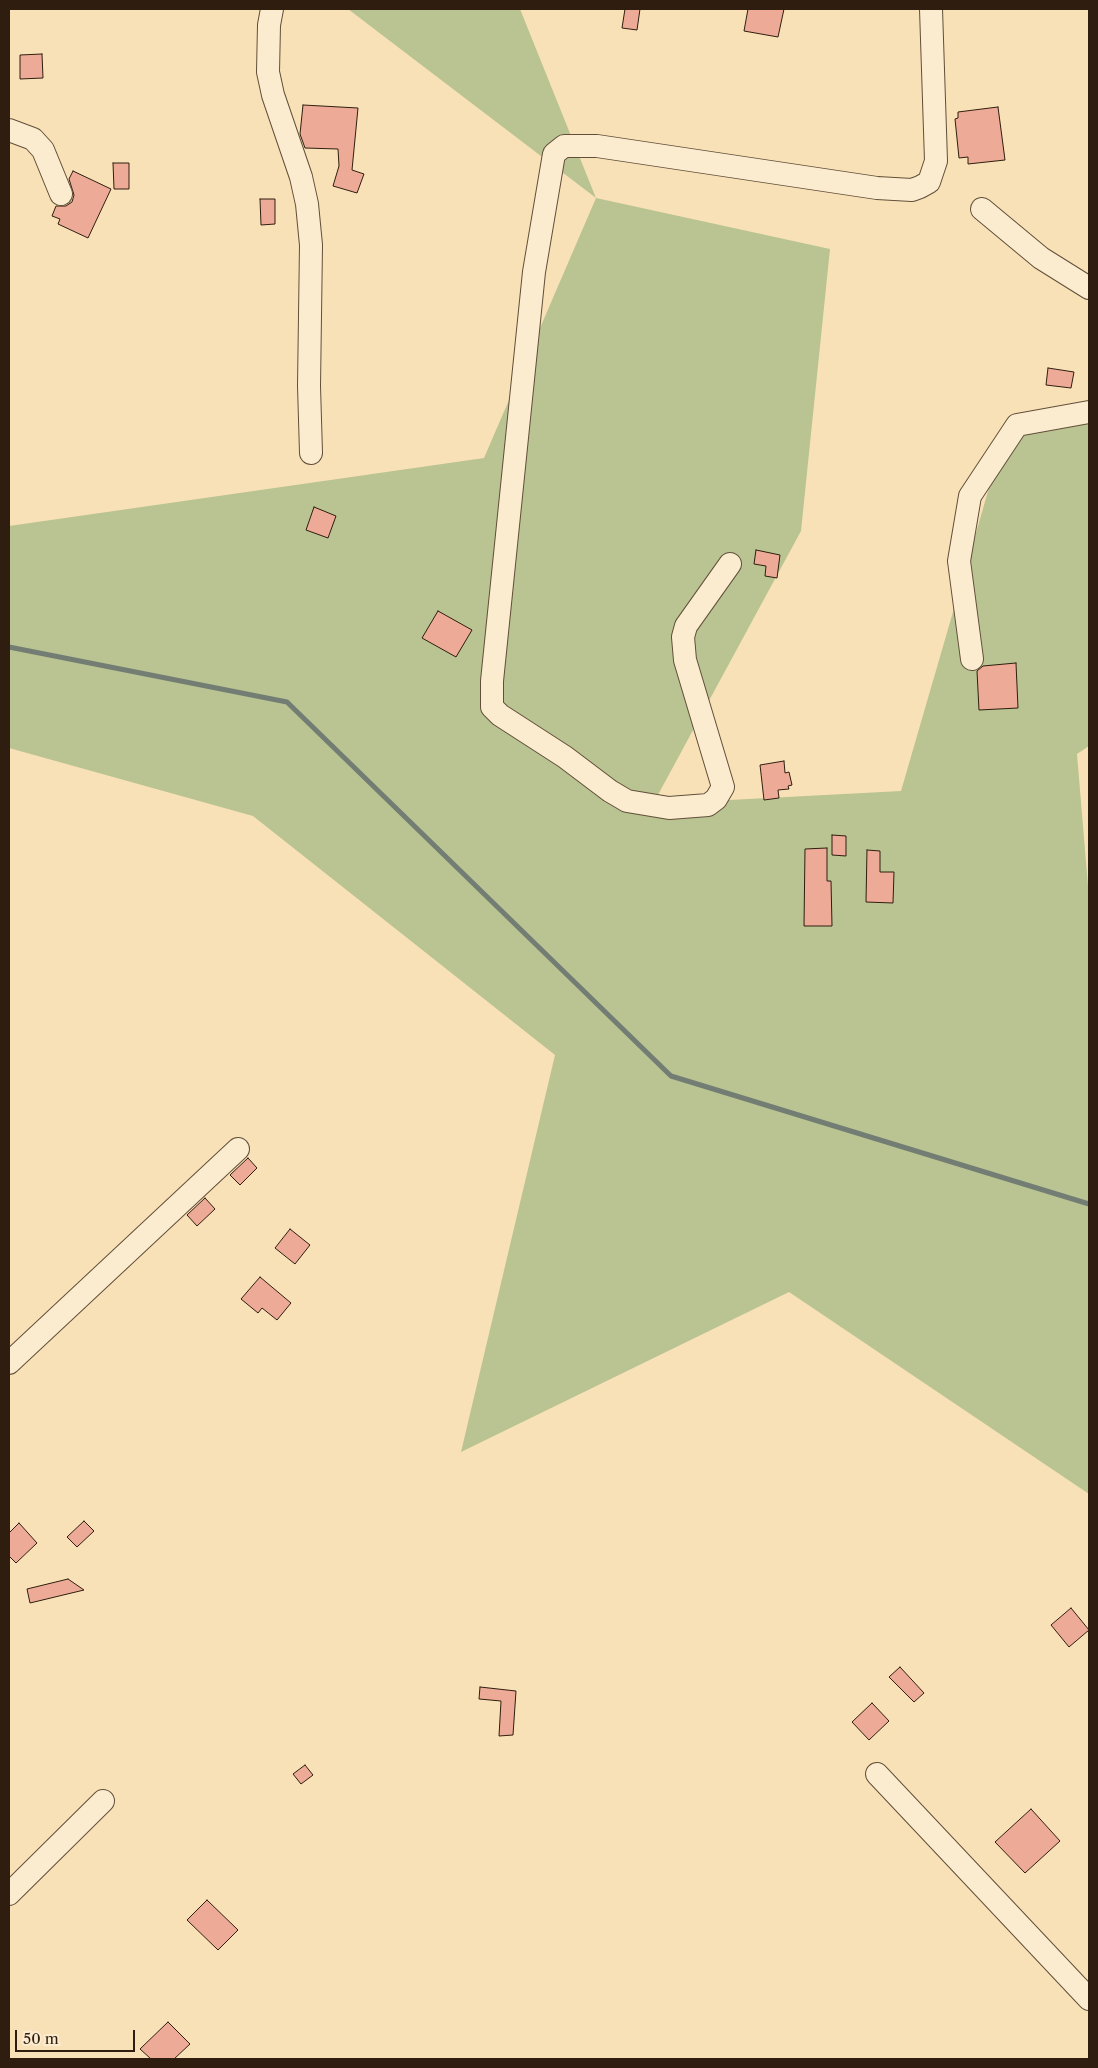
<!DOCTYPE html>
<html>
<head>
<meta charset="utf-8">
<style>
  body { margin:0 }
  #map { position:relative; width:1098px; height:2068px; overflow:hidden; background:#f9e1b7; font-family:"Libre Caslon Text",serif }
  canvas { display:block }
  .frame { position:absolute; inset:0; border:10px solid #2f1e0f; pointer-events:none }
  .scale { position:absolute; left:15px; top:2030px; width:120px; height:22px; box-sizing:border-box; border:2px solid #2f1e0f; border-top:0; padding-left:6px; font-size:15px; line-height:18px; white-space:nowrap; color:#2f1e0f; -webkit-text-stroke:4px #fbecd0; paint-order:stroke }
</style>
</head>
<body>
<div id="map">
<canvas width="1098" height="2068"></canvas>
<div class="frame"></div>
<div class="scale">50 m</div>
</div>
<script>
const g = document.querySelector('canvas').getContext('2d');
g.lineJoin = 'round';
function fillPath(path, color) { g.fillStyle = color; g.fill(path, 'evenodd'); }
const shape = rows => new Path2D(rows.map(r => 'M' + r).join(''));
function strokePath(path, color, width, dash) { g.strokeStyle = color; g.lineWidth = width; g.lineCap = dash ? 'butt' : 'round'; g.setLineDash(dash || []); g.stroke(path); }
const green = shape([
  [348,9,520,9,596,198,830,249,801,531,653,804,901,791,1007,426,1089,408,1089,746,1077,754,1089,898,1089,1494,789,1292,461,1452,555,1055,253,816,9,748,9,526,484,458,596,198]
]);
const stream = shape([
  [9,647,287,702,671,1076,1089,1204]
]);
const building = shape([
  [625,9,640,9,637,30,622,28,625,9],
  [748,9,784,9,778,37,744,31,748,9],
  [42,54,43,78,20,79,20,55,42,54],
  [303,105,358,108,352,170,364,174,357,193,333,186,339,166,338,149,305,148,300,134,303,105],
  [998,107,1005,160,968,164,968,157,959,158,955,119,958,118,958,112,998,107],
  [113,163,129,163,129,189,114,189,113,163],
  [73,171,111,189,88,238,58,224,60,219,52,216,56,206,66,206,72,202,74,195,69,179,73,171],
  [260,199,275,199,275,224,261,225,260,199],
  [1048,368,1074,372,1071,388,1046,385,1048,368],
  [314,507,336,516,328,538,306,530,314,507],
  [756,550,780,555,777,578,765,576,766,566,754,564,756,550],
  [438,611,472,630,456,657,422,638,438,611],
  [1016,663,1018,708,979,710,977,671,983,666,1016,663],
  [784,761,785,773,789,772,792,785,788,786,789,789,778,790,779,798,764,800,760,765,784,761],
  [832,835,846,836,846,856,832,855,832,835],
  [827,848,827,881,831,881,832,926,804,926,805,849,827,848],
  [867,850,880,851,880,872,894,872,893,903,866,902,867,850],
  [248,1158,257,1168,240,1185,230,1175,248,1158],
  [205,1198,215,1209,197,1226,187,1215,205,1198],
  [290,1229,310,1245,295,1264,275,1248,290,1229],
  [260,1277,291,1303,277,1320,262,1308,258,1313,241,1299,260,1277],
  [84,1521,94,1531,77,1547,67,1537,84,1521],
  [19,1523,37,1543,16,1563,9,1556,9,1533,19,1523],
  [68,1579,84,1590,30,1603,27,1589,68,1579],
  [1071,1608,1089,1630,1069,1647,1051,1625,1071,1608],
  [900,1667,924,1693,914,1702,889,1677,900,1667],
  [480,1687,516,1691,513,1735,499,1736,501,1701,479,1699,480,1687],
  [872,1703,889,1721,869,1740,852,1722,872,1703],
  [305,1765,313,1775,301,1784,293,1774,305,1765],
  [1031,1809,1060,1841,1025,1873,995,1842,1031,1809],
  [207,1900,238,1930,218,1950,187,1920,207,1900],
  [168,2022,190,2044,174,2059,151,2059,140,2049,168,2022]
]);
const minor = shape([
  [272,9,269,25,268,72,273,95,301,177,307,204,311,245,309,386,311,453],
  [9,130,33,139,43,150,61,194],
  [982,209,1041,258,1089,288],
  [730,564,686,626,683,637,685,660,723,787,716,799,708,805,669,808,627,801,610,791,565,757,500,715,492,707,492,681,534,272,554,154,564,146,597,146,877,188,912,190,920,187,929,182,936,161,931,9],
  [972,659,959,561,970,496,1017,425,1089,412],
  [9,1363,238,1149],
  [877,1774,1089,1999],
  [9,1894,103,1801]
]);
fillPath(green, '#b9c492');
strokePath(stream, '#737d73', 5);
fillPath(building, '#edaa97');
strokePath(building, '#2f1e0f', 1);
strokePath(minor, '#624f39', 24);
strokePath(minor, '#fbecd0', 22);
</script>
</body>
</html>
